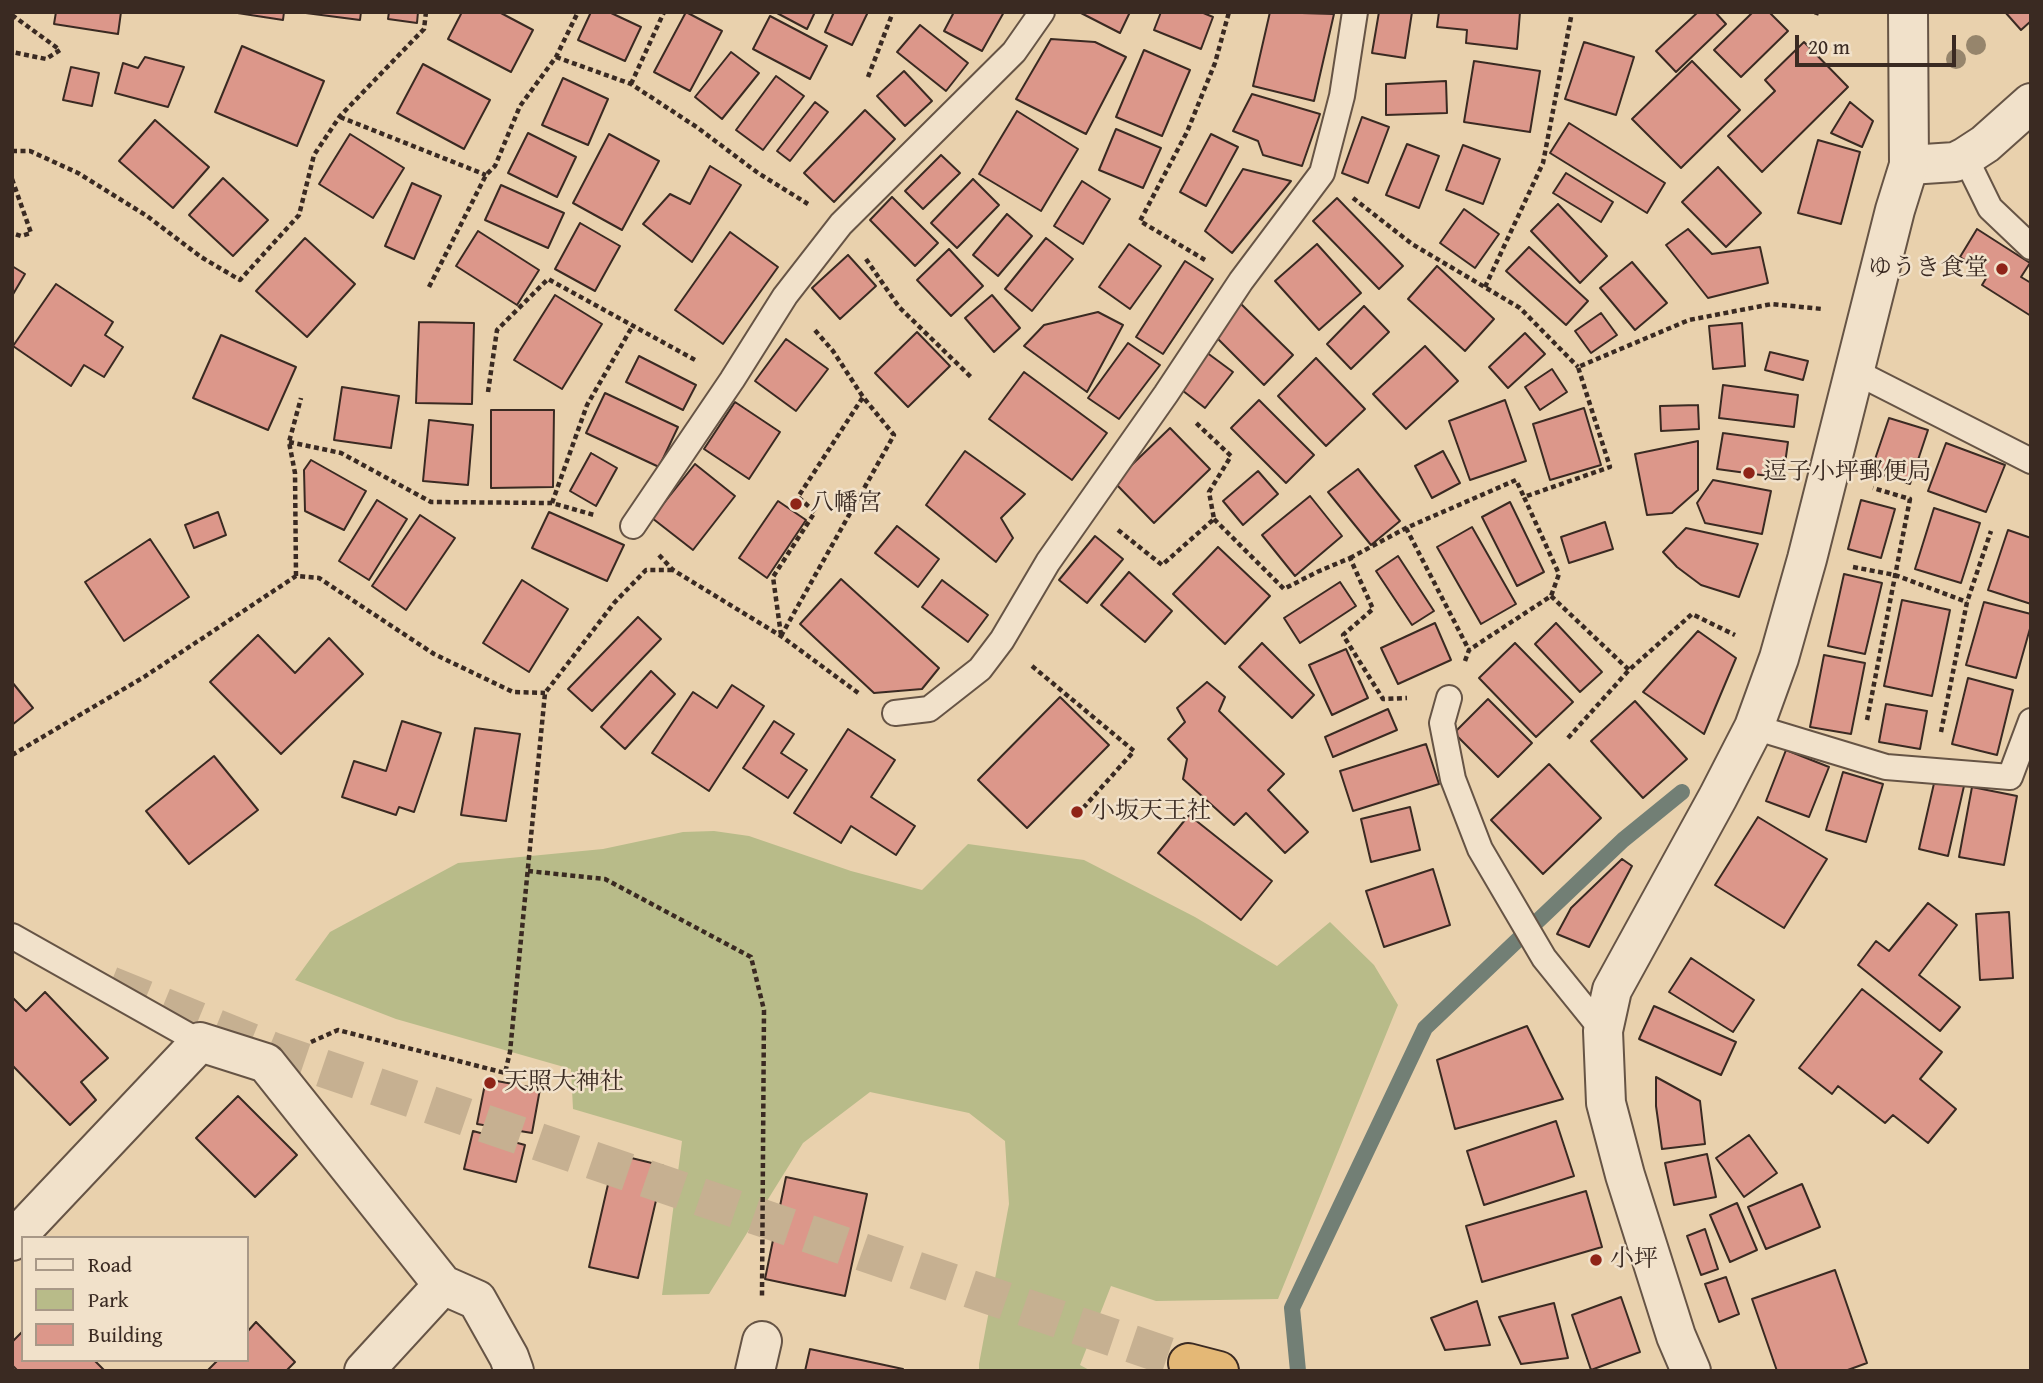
<!DOCTYPE html>
<html>
<head>
<meta charset="utf-8">
<style>
  body { margin:0 }
  #map { position:relative; width:2043px; height:1383px; overflow:hidden; background:#e9d1ad; font-family:"Gentium Book Plus",serif }
  canvas { display:block }
  .frame { position:absolute; inset:0; border:14px solid #3a2a22; pointer-events:none }
  .legend { position:absolute; left:21px; top:1236px; width:228px; height:126px; box-sizing:border-box; background:#f1e1ca; border:2px solid #a89887; margin:0; padding:9px 12px; list-style:none; font-size:21px; color:#3a2a22 }
  .legend li { display:flex; align-items:center; gap:14px; height:35px }
  .legend b { width:35px; border:2px solid #a89887 }
  .scale { position:absolute; left:1795px; top:35px; width:161px; height:32px; box-sizing:border-box; border:4px solid #3a2a22; border-top:0; padding-left:9px; font-size:21px; line-height:24px; white-space:nowrap; color:#3a2a22; -webkit-text-stroke:5px #f1e1ca; paint-order:stroke }
</style>
</head>
<body>
<div id="map">
<canvas width="2043" height="1383"></canvas>
<div class="frame"></div>
<ul class="legend">
<li><b style="height:9px;background:#f1e1ca"></b>Road</li>
<li><b style="height:19px;background:#b8bb89"></b>Park</li>
<li><b style="height:19px;background:#dc978a"></b>Building</li>
</ul>
<div class="scale">20 m</div>
</div>
<script>
const g = document.querySelector('canvas').getContext('2d');
g.lineJoin = 'round';
function fillPath(path, color) { g.fillStyle = color; g.fill(path, 'evenodd'); }
const shape = rows => new Path2D(rows.map(r => 'M' + r).join(''));
function strokePath(path, color, width, dash) { g.strokeStyle = color; g.lineWidth = width; g.lineCap = dash ? 'butt' : 'round'; g.setLineDash(dash || []); g.stroke(path); }
function drawText(font, color, halo, rows, align = 'center') {
  g.font = font + ' "Gentium Book Plus","Noto Serif JP",serif'; g.lineWidth = 5; g.setLineDash([]); g.textBaseline = 'middle'; g.strokeStyle = halo; g.fillStyle = color; for (const [text, x, y, turn = 0] of rows) {
    g.save(); g.translate(x, y); g.rotate((+turn || 0) * Math.PI / 180); g.textAlign = isNaN(turn) ? turn : align; if (halo) g.strokeText(text, 0, 0); g.fillText(text, 0, 0); g.restore();
  }
}
const green = shape([
  [714,831,749,836,851,871,922,890,968,844,1084,860,1195,917,1277,966,1330,922,1374,965,1398,1005,1278,1299,1156,1301,1111,1286,1080,1365,1091,1371,979,1371,979,1364,1009,1204,1005,1141,969,1113,870,1092,803,1143,709,1294,662,1295,682,1141,573,1109,571,1069,396,1019,295,980,330,932,458,863,603,849,683,832]
]);
const stream = shape([
  [1298,1371,1292,1308,1425,1028,1623,840,1682,792]
]);
const building = shape([
  [56,12,121,12,118,34,54,24,56,12],
  [231,12,284,12,283,20,231,12],
  [298,12,361,12,360,20,298,12],
  [389,12,418,12,417,23,388,19,389,12],
  [462,12,499,12,533,30,511,72,448,39,462,12],
  [591,12,609,12,641,27,625,61,578,40,591,12],
  [686,12,722,31,690,91,654,72,686,12],
  [775,12,815,12,807,29,775,12],
  [834,12,868,12,852,45,825,32,834,12],
  [954,12,1004,12,982,51,944,31,954,12],
  [1079,12,1130,12,1120,33,1079,12],
  [1161,12,1201,12,1213,17,1201,49,1154,30,1161,12],
  [1270,12,1334,14,1314,101,1253,86,1270,12],
  [1379,12,1412,12,1405,58,1372,53,1379,12],
  [1439,12,1520,12,1517,49,1466,43,1467,30,1437,27,1439,12],
  [1698,12,1715,12,1726,24,1676,72,1656,51,1698,12],
  [1753,12,1769,12,1788,31,1741,77,1714,50,1753,12],
  [2005,12,2031,12,2031,21,2021,30,2005,12],
  [770,16,827,46,810,79,753,49,770,16],
  [920,25,968,63,946,91,897,52,920,25],
  [1051,39,1095,42,1126,57,1086,134,1016,99,1051,39],
  [1584,42,1634,57,1616,115,1565,99,1584,42],
  [1804,42,1848,87,1762,172,1728,136,1775,91,1765,80,1804,42],
  [242,46,324,81,297,146,215,112,242,46],
  [1144,50,1190,70,1162,136,1116,117,1144,50],
  [731,52,759,73,722,119,695,97,731,52],
  [145,57,184,67,168,107,115,93,123,63,138,68,145,57],
  [1474,61,1540,71,1530,132,1464,122,1474,61],
  [1692,61,1740,110,1681,168,1632,119,1692,61],
  [423,64,490,100,464,149,397,113,423,64],
  [71,67,99,73,92,106,63,100,71,67],
  [904,71,932,101,905,126,877,96,904,71],
  [776,76,804,96,763,150,736,130,776,76],
  [563,78,608,99,588,145,542,125,563,78],
  [1446,81,1447,113,1386,115,1386,84,1446,81],
  [1252,94,1320,114,1302,166,1263,155,1258,141,1233,131,1252,94],
  [815,102,828,112,790,161,777,151,815,102],
  [1850,102,1873,121,1862,147,1831,133,1850,102],
  [865,110,895,139,834,202,804,173,865,110],
  [1017,111,1078,149,1041,211,979,174,1017,111],
  [1362,117,1389,127,1368,183,1342,173,1362,117],
  [155,120,209,167,173,208,119,161,155,120],
  [1569,123,1665,183,1647,213,1550,153,1569,123],
  [1116,129,1161,148,1143,188,1099,170,1116,129],
  [528,133,576,157,557,197,508,173,528,133],
  [350,134,404,168,373,218,319,184,350,134],
  [609,134,659,161,622,230,573,203,609,134],
  [1211,134,1238,147,1206,206,1180,192,1211,134],
  [1818,140,1860,152,1841,224,1798,213,1818,140],
  [1407,144,1439,156,1419,208,1386,195,1407,144],
  [1463,145,1500,159,1483,204,1446,190,1463,145],
  [941,155,960,173,923,209,905,191,941,155],
  [710,166,741,185,692,262,643,224,670,194,690,204,710,166],
  [1718,167,1761,213,1726,247,1682,202,1718,167],
  [1243,169,1291,181,1232,253,1205,231,1243,169],
  [1566,173,1613,202,1601,222,1553,193,1566,173],
  [223,178,268,220,233,256,189,215,223,178],
  [973,179,999,205,957,248,931,223,973,179],
  [1082,181,1110,199,1083,244,1054,226,1082,181],
  [412,183,441,196,414,259,385,246,412,183],
  [501,185,564,213,548,248,485,220,501,185],
  [892,197,938,243,915,266,870,220,892,197],
  [1337,198,1403,266,1379,289,1313,221,1337,198],
  [1558,204,1607,256,1580,283,1531,231,1558,204],
  [1464,209,1499,234,1475,268,1440,243,1464,209],
  [1007,214,1032,236,998,276,973,255,1007,214],
  [580,223,620,246,595,291,555,269,580,223],
  [1688,229,1712,254,1760,247,1768,283,1708,298,1666,245,1688,229],
  [1977,229,2030,263,2021,277,2031,283,2031,316,1982,285,1988,275,1960,257,1977,229],
  [478,231,539,270,517,305,456,266,478,231],
  [730,232,778,267,723,344,675,310,730,232],
  [305,238,355,284,307,337,256,291,305,238],
  [1046,238,1073,259,1032,311,1005,289,1046,238],
  [1129,244,1161,266,1130,309,1099,287,1129,244],
  [1317,244,1361,293,1319,330,1275,281,1317,244],
  [1529,247,1588,301,1566,325,1506,271,1529,247],
  [949,249,983,286,951,316,917,280,949,249],
  [848,255,876,286,840,319,812,288,848,255],
  [1185,261,1213,279,1163,354,1136,337,1185,261],
  [1632,262,1667,303,1635,330,1600,288,1632,262],
  [12,266,25,274,12,296,12,266],
  [1437,266,1494,319,1465,351,1408,299,1437,266],
  [56,284,113,322,105,335,123,347,104,377,84,365,71,386,13,346,56,284],
  [555,295,602,324,562,389,514,360,555,295],
  [992,295,1020,328,994,352,965,318,992,295],
  [1240,303,1293,355,1264,385,1211,332,1240,303],
  [1364,306,1389,332,1351,369,1327,344,1364,306],
  [1098,312,1123,325,1087,392,1024,346,1044,325,1098,312],
  [1601,313,1617,335,1591,353,1575,331,1601,313],
  [419,322,474,323,472,404,416,403,419,322],
  [1742,323,1745,366,1713,369,1709,326,1742,323],
  [917,332,950,366,908,407,875,373,917,332],
  [1525,333,1545,354,1508,388,1489,367,1525,333],
  [221,335,296,367,268,430,193,398,221,335],
  [786,339,828,369,796,411,755,381,786,339],
  [1128,343,1160,365,1119,419,1088,398,1128,343],
  [1425,346,1458,381,1406,429,1373,394,1425,346],
  [1206,352,1233,372,1205,408,1178,387,1206,352],
  [1770,352,1808,361,1803,380,1765,370,1770,352],
  [639,356,696,385,683,410,626,382,639,356],
  [1316,358,1365,409,1326,446,1278,396,1316,358],
  [1552,369,1567,392,1540,410,1525,387,1552,369],
  [1024,372,1107,433,1072,480,989,419,1024,372],
  [1723,385,1798,395,1794,427,1719,418,1723,385],
  [342,387,399,396,391,448,334,440,342,387],
  [605,393,678,427,659,467,586,433,605,393],
  [1259,400,1314,455,1286,483,1231,428,1259,400],
  [1505,400,1526,461,1470,480,1449,421,1505,400],
  [735,402,780,432,749,479,704,449,735,402],
  [1698,405,1699,429,1661,431,1660,406,1698,405],
  [1584,408,1601,465,1550,480,1533,424,1584,408],
  [491,410,554,410,553,487,491,488,491,410],
  [1889,418,1928,430,1910,484,1871,471,1889,418],
  [429,420,473,425,468,485,423,481,429,420],
  [1170,428,1210,469,1154,523,1114,482,1170,428],
  [1723,433,1788,442,1783,478,1717,469,1723,433],
  [1698,441,1698,490,1672,513,1647,515,1635,454,1698,441],
  [1946,443,2005,465,1986,512,1928,491,1946,443],
  [965,451,1025,494,1001,518,1013,538,996,562,926,505,965,451],
  [1443,451,1460,483,1432,498,1415,466,1443,451],
  [591,453,617,468,596,506,570,491,591,453],
  [311,460,366,491,344,530,305,511,304,470,311,460],
  [695,464,735,496,693,550,652,518,695,464],
  [1358,469,1400,521,1371,545,1328,492,1358,469],
  [1258,471,1278,494,1243,525,1223,501,1258,471],
  [1713,480,1771,491,1762,534,1705,523,1697,503,1713,480],
  [1310,496,1342,536,1295,576,1262,535,1310,496],
  [377,500,407,519,369,580,339,561,377,500],
  [1861,500,1895,509,1881,558,1848,549,1861,500],
  [778,501,806,520,767,578,739,558,778,501],
  [1510,502,1544,572,1517,586,1482,517,1510,502],
  [1934,508,1980,523,1961,583,1915,569,1934,508],
  [218,512,226,535,194,548,185,525,218,512],
  [549,512,624,545,607,581,532,548,549,512],
  [420,515,455,538,406,610,372,586,420,515],
  [1605,522,1613,549,1569,563,1561,537,1605,522],
  [897,526,939,559,918,587,875,553,897,526],
  [1472,527,1516,604,1481,624,1437,547,1472,527],
  [1686,528,1758,544,1739,597,1701,585,1677,567,1663,552,1686,528],
  [2008,530,2031,538,2031,604,1988,590,2008,530],
  [1095,536,1123,559,1087,603,1059,580,1095,536],
  [150,539,189,597,124,641,85,582,150,539],
  [1218,547,1270,596,1225,644,1173,594,1218,547],
  [1398,556,1434,611,1412,625,1376,571,1398,556],
  [1129,572,1172,611,1145,642,1101,605,1129,572],
  [1844,574,1882,583,1865,654,1828,646,1844,574],
  [841,579,939,668,922,689,874,693,800,624,841,579],
  [522,580,568,609,529,672,483,643,522,580],
  [942,580,988,615,968,642,922,607,942,580],
  [1340,582,1356,606,1300,643,1284,618,1340,582],
  [1902,600,1950,610,1932,696,1884,686,1902,600],
  [1984,602,2031,614,2031,625,2016,678,1966,665,1984,602],
  [638,617,661,639,592,711,568,689,638,617],
  [1435,623,1451,660,1398,684,1381,648,1435,623],
  [1556,623,1602,672,1580,692,1535,644,1556,623],
  [1698,631,1736,658,1704,734,1643,692,1698,631],
  [258,635,295,673,329,638,363,674,281,754,210,682,258,635],
  [1262,643,1314,695,1292,718,1239,667,1262,643],
  [1515,643,1573,702,1536,737,1479,678,1515,643],
  [1346,649,1368,698,1332,715,1309,665,1346,649],
  [1824,655,1865,663,1851,734,1810,727,1824,655],
  [651,671,675,694,625,749,601,727,651,671],
  [1968,678,2013,690,1997,755,1952,744,1968,678],
  [12,682,33,708,12,725,12,682],
  [1207,682,1225,697,1219,711,1284,774,1268,790,1308,832,1285,853,1246,813,1234,825,1183,779,1187,759,1168,739,1185,722,1177,708,1207,682],
  [732,685,764,706,709,791,652,753,693,692,717,708,732,685],
  [1060,697,1109,745,1027,828,978,780,1060,697],
  [1488,699,1532,743,1498,777,1454,733,1488,699],
  [1635,701,1687,759,1643,798,1591,741,1635,701],
  [1886,704,1927,711,1920,749,1879,742,1886,704],
  [1388,709,1397,730,1333,757,1325,737,1388,709],
  [402,721,441,733,414,812,399,807,396,815,342,797,354,761,386,771,402,721],
  [774,721,794,734,781,753,807,770,788,798,743,768,774,721],
  [475,728,520,734,506,821,461,815,475,728],
  [848,729,895,760,871,797,915,826,896,855,851,826,841,843,794,813,848,729],
  [1426,744,1439,784,1353,811,1340,771,1426,744],
  [1786,750,1829,767,1809,817,1766,801,1786,750],
  [214,756,258,810,189,864,146,811,214,756],
  [1549,764,1601,818,1543,874,1491,820,1549,764],
  [1843,772,1883,784,1866,842,1826,830,1843,772],
  [1935,779,1964,786,1948,856,1919,849,1935,779],
  [1972,787,2017,796,2004,865,1959,857,1972,787],
  [1410,807,1420,850,1371,862,1361,819,1410,807],
  [1189,815,1272,881,1241,920,1158,853,1189,815],
  [1758,817,1827,859,1784,928,1715,885,1758,817],
  [1622,859,1632,866,1589,947,1557,934,1571,908,1622,859],
  [1433,869,1450,925,1384,947,1366,891,1433,869],
  [1928,903,1957,925,1919,975,1960,1007,1940,1031,1858,965,1876,941,1889,951,1928,903],
  [2009,912,2013,978,1980,980,1976,914,2009,912],
  [1691,958,1754,1000,1733,1032,1669,992,1691,958],
  [1862,989,1942,1052,1920,1079,1956,1109,1928,1143,1893,1115,1885,1123,1838,1086,1832,1094,1799,1068,1862,989],
  [45,992,108,1058,81,1082,96,1100,70,1125,12,1065,12,997,26,1011,45,992],
  [1654,1006,1736,1042,1721,1075,1639,1039,1654,1006],
  [1527,1026,1563,1099,1455,1129,1437,1060,1527,1026],
  [1656,1077,1700,1101,1705,1144,1662,1149,1656,1106,1656,1077],
  [486,1079,540,1089,532,1133,477,1124,486,1079],
  [238,1096,297,1155,255,1197,196,1138,238,1096],
  [1556,1121,1574,1176,1484,1205,1467,1151,1556,1121],
  [473,1131,525,1145,516,1182,464,1169,473,1131],
  [1749,1135,1777,1173,1744,1197,1716,1158,1749,1135],
  [615,1154,664,1166,638,1278,589,1267,615,1154],
  [1707,1154,1716,1197,1674,1205,1665,1163,1707,1154],
  [786,1177,867,1194,845,1296,765,1279,786,1177],
  [1802,1184,1820,1227,1766,1249,1748,1207,1802,1184],
  [1586,1191,1602,1247,1482,1282,1466,1226,1586,1191],
  [1737,1203,1757,1250,1730,1262,1710,1215,1737,1203],
  [1705,1229,1718,1269,1701,1275,1687,1236,1705,1229],
  [1835,1270,1867,1363,1845,1371,1777,1371,1752,1299,1835,1270],
  [1726,1277,1739,1314,1719,1322,1705,1284,1726,1277],
  [1621,1297,1640,1352,1591,1370,1572,1315,1621,1297],
  [1477,1301,1490,1345,1445,1350,1431,1318,1477,1301],
  [1554,1303,1568,1358,1521,1364,1499,1317,1554,1303],
  [256,1322,295,1362,286,1371,207,1371,218,1360,247,1360,247,1332,256,1322],
  [23,1331,23,1360,94,1360,104,1370,18,1371,12,1365,12,1342,23,1331],
  [810,1349,903,1369,904,1371,805,1371,810,1349]
]);
const trunkTunnel = shape([
  [110,985,275,1052,1188,1363]
]);
const path = shape([
  [12,15,60,50,46,59,12,52],
  [1816,15,1817,12],
  [556,57,631,84,698,128,758,173,808,204],
  [868,77,893,12],
  [631,84,664,12],
  [340,117,486,175],
  [12,151,30,151,78,173,147,216,201,257,240,280,299,215,314,155,340,116,424,29,426,12],
  [12,179,31,233,21,236,12,233],
  [1353,198,1412,244,1520,308,1578,367],
  [866,259,899,307,972,378],
  [1205,260,1140,221,1187,132,1215,63,1229,12],
  [429,287,486,175,495,166,520,106,556,57,578,12],
  [1485,287,1543,163,1572,12],
  [488,392,497,330,548,279,697,361],
  [289,442,341,453,431,502,552,503,594,515],
  [552,503,587,405,632,327],
  [1214,519,1284,589,1317,572,1350,558,1373,609,1343,635,1383,699,1407,698],
  [1406,528,1469,650],
  [1118,530,1162,565,1214,519,1209,492,1231,456,1194,421],
  [659,555,673,570,781,636,861,695],
  [1350,558,1406,528,1516,480,1524,497],
  [1853,567,1895,575,1967,602],
  [296,576,295,473,289,442,301,398],
  [1551,596,1629,670],
  [781,635,773,577,815,512,798,497,863,397],
  [781,636,894,435,863,397,833,351,813,328],
  [1465,661,1469,650,1551,596,1559,574,1524,497,1610,467,1578,367,1689,320,1772,304,1822,309],
  [1032,666,1134,751,1084,807],
  [1867,720,1910,499,1873,488],
  [1941,732,1967,602,1991,531],
  [1568,738,1629,670,1692,614,1735,635],
  [12,755,144,677,296,576,319,578,434,654,513,692,545,693],
  [528,871,605,879,751,957,764,1010,762,1296],
  [311,1042,338,1030,505,1073,510,1052,545,693,614,603,646,570,673,570]
]);
const service = shape([
  [1965,157,1990,208,2031,247],
  [1854,371,2031,461],
  [633,526,732,380,785,296,841,224,1014,52,1042,12],
  [1449,698,1442,723,1453,779,1480,849,1544,958,1603,1031],
  [895,713,929,709,980,669,1002,640,1048,562,1166,394,1241,281,1322,173,1342,96,1355,12],
  [1754,727,1886,767,2010,777,2031,721],
  [12,936,200,1042]
]);
const minor = shape([
  [1909,165,1955,162,1965,157,1985,144,2031,103],
  [12,1241,200,1042,266,1063,443,1285,477,1300,509,1357,514,1371],
  [364,1371,443,1285],
  [755,1371,762,1341]
]);
const tertiary = shape([
  [1691,1371,1676,1336,1625,1175,1606,1103,1603,1031,1612,990,1718,797,1754,727,1779,658,1807,559,1895,210,1909,165,1908,12]
]);
const trunk = shape([
  [1188,1363,1219,1371]
]);
const trees = [
  [1976,45],
  [1956,59]
];
const markers = [
  [2002,269,7,"#8f2418"],
  [1749,473,7,"#8f2418"],
  [796,504,7,"#8f2418"],
  [1077,812,7,"#8f2418"],
  [490,1083,7,"#8f2418"],
  [1596,1260,7,"#8f2418"]
];
const poiNames = [
  ["ゆうき食堂",1988,269,"right"],
  ["逗子小坪郵便局",1763,473],
  ["八幡宮",810,504],
  ["小坂天王社",1091,812],
  ["天照大神社",504,1083],
  ["小坪",1610,1260]
];
fillPath(green, '#b8bb89');
strokePath(stream, '#727f75', 16);
fillPath(building, '#dc978a');
strokePath(building, '#3a2a22', 2);
strokePath(trunkTunnel, '#c6b091', 38, [38, 19]);
strokePath(service, '#665445', 28);
strokePath(minor, '#665445', 42);
strokePath(tertiary, '#665445', 42);
strokePath(trunk, '#3a2a22', 42);
strokePath(path, '#3a2a22', 4.5, [5, 3.5]);
strokePath(service, '#f1e1ca', 24);
strokePath(minor, '#f1e1ca', 38);
strokePath(tertiary, '#f1e1ca', 38);
strokePath(trunk, '#e4b876', 38);
g.fillStyle = '#96856c';
for (const [x, y] of trees) { g.beginPath(); g.arc(x, y, 10, 0, 2 * Math.PI); g.fill(); }
for (const [x, y, r, color] of markers) { const dot = new Path2D(); dot.arc(x, y, r, 0, 2 * Math.PI); g.fillStyle = color; g.fill(dot); strokePath(dot, '#f1e1ca', 2.5); }
drawText('24px', '#3a2a22', '#f1e1ca', poiNames, 'left');
</script>
</body>
</html>
